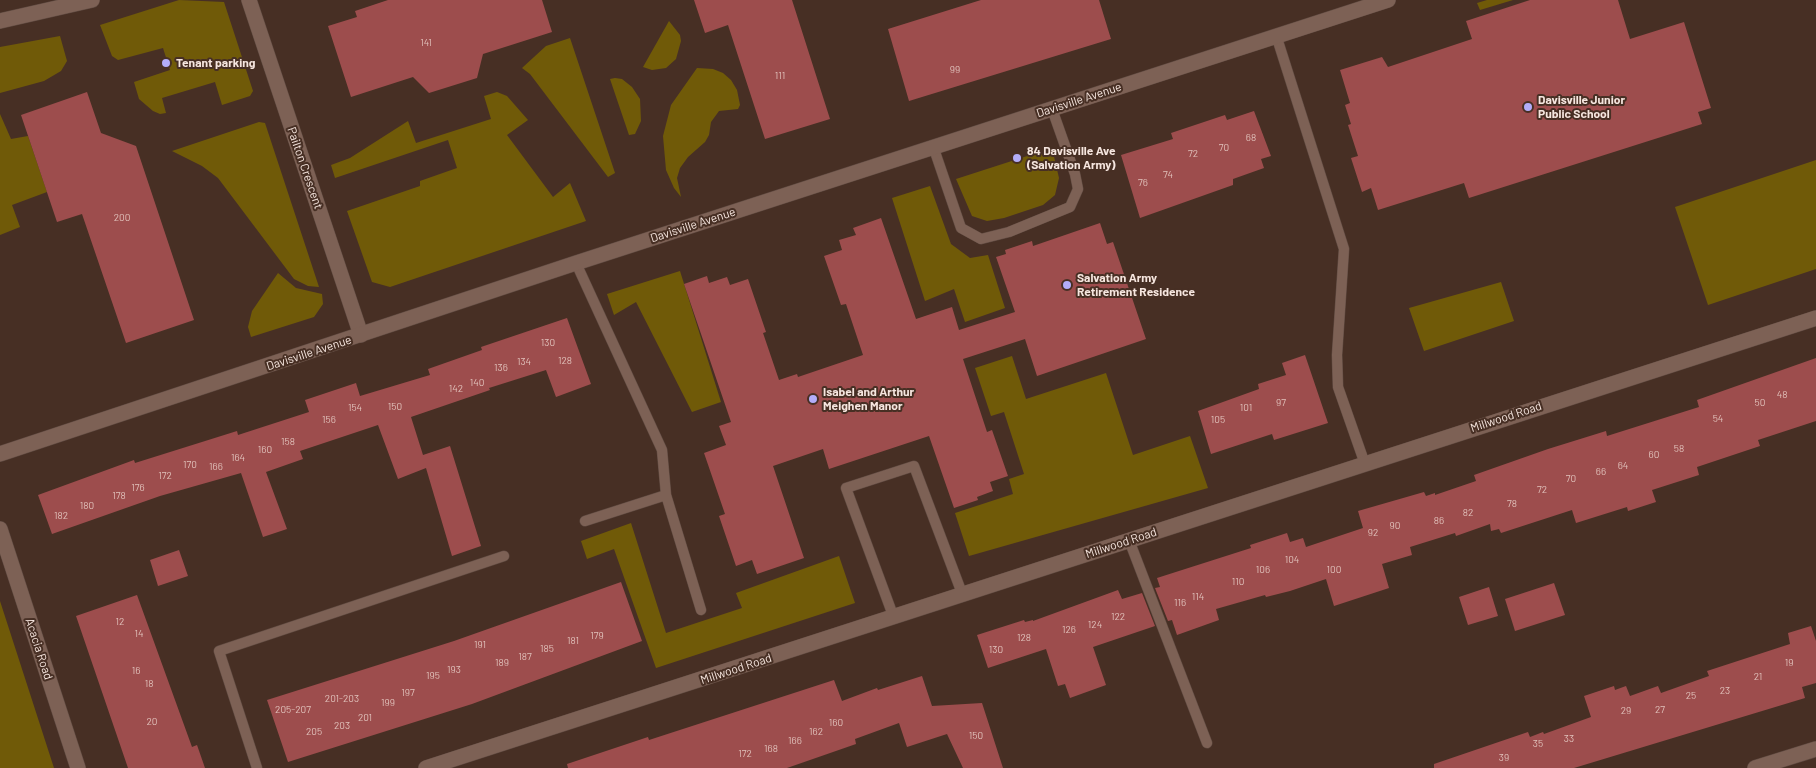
<!DOCTYPE html>
<html>
<head>
<meta charset="utf-8">
<style>
  body { margin:0 }
  canvas { display:block; background:#472f24 }
</style>
</head>
<body>
<canvas width="1816" height="768"></canvas>
<script>
const g = document.querySelector('canvas').getContext('2d');
g.lineJoin = 'round';
function fillPath(path, color) { g.fillStyle = color; g.fill(path, 'evenodd'); }
const shape = rows => new Path2D(rows.map(r => 'M' + r).join(''));
function strokePath(path, color, width, dash) { g.strokeStyle = color; g.lineWidth = width; g.lineCap = dash ? 'butt' : 'round'; g.setLineDash(dash || []); g.stroke(path); }
function drawText(font, color, halo, rows, align = 'center') {
  g.font = font + ' Barlow,sans-serif'; g.lineWidth = 4; g.setLineDash([]); g.textBaseline = 'middle'; g.strokeStyle = halo; g.fillStyle = color; for (const [text, x, y, turn = 0] of rows) {
    g.save(); g.translate(x, y); g.rotate((+turn || 0) * Math.PI / 180); g.textAlign = isNaN(turn) ? turn : align; if (halo) g.strokeText(text, 0, 0); g.fillText(text, 0, 0); g.restore();
  }
}
const green = shape([
  [179,0,224,2,253,91,250,96,222,105,215,82,162,98,166,113,160,114,153,111,139,99,134,82,170,70,163,48,118,60,112,56,100,25],
  [1487,0,1513,0,1480,10,1477,3],
  [669,21,680,35,681,41,676,59,666,68,652,70,643,67],
  [60,36,67,61,61,71,44,81,0,93,0,47],
  [570,38,615,173,608,177,530,74,522,68,546,46],
  [697,68,713,69,723,73,731,80,737,90,740,105,738,109,719,111,711,122,709,135,705,142,688,157,680,168,677,178,681,197,674,188,666,170,663,136,671,105],
  [615,78,622,79,632,87,640,99,641,121,635,134,629,135,610,79],
  [497,92,507,96,528,120,507,135,553,197,570,183,586,221,390,287,372,282,347,211,420,186,420,181,457,168,448,140,335,178,331,165,350,158,408,121,416,143,491,119,484,96],
  [0,114,11,139,28,136,47,192,12,205,20,227,0,235],
  [259,122,265,123,319,287,308,286,294,279,218,178,202,166,172,151],
  [1052,148,1059,178,1055,195,1043,205,1004,218,987,221,972,216,956,179],
  [1816,160,1816,269,1708,305,1675,207],
  [930,186,951,244,970,258,988,255,1005,308,965,322,954,289,925,301,892,198],
  [680,271,721,402,692,412,636,302,614,315,607,294],
  [278,273,296,288,322,294,323,304,314,317,251,337,248,327,252,311],
  [1501,282,1514,321,1424,351,1409,308],
  [1012,356,1026,399,1106,373,1133,455,1190,436,1208,488,969,556,955,513,1013,494,1009,479,1024,474,1004,412,991,416,975,368],
  [631,523,666,633,742,608,736,593,839,556,855,603,656,668,614,549,587,559,581,541],
  [0,601,54,768,0,768]
]);
const building = shape([
  [388,0,542,0,552,32,483,54,477,78,429,93,413,77,351,97,328,26,357,17,355,11],
  [694,0,792,0,830,119,765,139,728,25,705,33],
  [981,0,1099,0,1111,39,909,101,888,29],
  [1530,0,1618,0,1630,39,1684,22,1711,108,1698,112,1702,124,1469,198,1464,183,1378,210,1371,188,1362,192,1351,158,1358,156,1348,125,1351,124,1345,105,1350,103,1340,70,1382,57,1388,67,1472,39,1466,21],
  [87,92,101,133,136,146,194,320,126,343,82,214,57,222,21,115],
  [1254,111,1271,156,1261,159,1264,168,1233,179,1233,185,1140,218,1121,155,1173,139,1171,133,1225,115,1227,120],
  [881,218,916,319,952,307,959,330,1015,312,996,257,1006,254,1005,250,1032,241,1033,246,1100,223,1107,244,1113,242,1146,339,1037,376,1025,339,963,359,987,432,992,430,1008,476,990,482,993,491,977,497,978,500,954,508,929,436,829,469,823,449,773,466,804,558,757,574,752,560,736,566,719,516,725,514,704,453,726,445,719,426,731,422,684,284,707,276,709,283,727,277,730,285,748,279,766,332,763,333,779,380,797,374,798,377,863,355,846,304,841,305,824,256,842,250,839,240,856,235,853,228],
  [567,318,591,384,556,397,546,370,489,388,490,390,411,417,423,455,450,446,481,546,452,556,426,468,398,479,378,425,300,451,303,459,266,472,287,529,263,537,241,473,160,496,52,534,38,495,134,460,135,463,237,431,238,435,309,412,305,400,356,383,360,396,430,375,428,369,482,350,481,347],
  [1305,355,1328,423,1274,440,1272,434,1211,454,1198,411,1259,389,1258,384,1286,375,1282,363],
  [1816,358,1816,421,1758,440,1760,446,1697,467,1699,475,1652,490,1656,502,1628,511,1627,507,1576,523,1572,510,1501,533,1499,529,1491,531,1490,524,1456,536,1455,533,1410,547,1412,555,1382,564,1389,588,1334,606,1326,579,1290,591,1266,597,1265,595,1216,609,1219,620,1177,635,1172,620,1168,621,1155,588,1160,587,1157,578,1251,548,1250,545,1287,533,1290,542,1303,538,1306,547,1363,528,1358,511,1424,492,1426,496,1435,493,1435,495,1476,481,1474,475,1548,449,1606,431,1607,436,1699,407,1697,400],
  [179,550,188,576,158,586,150,560],
  [621,582,642,641,472,704,288,762,267,700,454,641],
  [1554,583,1565,615,1515,631,1505,599],
  [1489,587,1498,616,1468,625,1459,597],
  [1118,590,1122,599,1142,593,1155,626,1093,647,1106,685,1070,698,1065,684,1058,686,1046,649,988,668,977,635,1024,620,1025,622,1033,620,1033,621],
  [137,595,192,747,197,745,205,768,128,768,76,616],
  [1811,626,1816,641,1816,683,1802,687,1805,698,1574,768,1434,768,1434,764,1528,732,1530,737,1543,732,1544,734,1591,717,1584,696,1614,686,1615,690,1626,686,1630,696,1658,686,1661,693,1709,676,1707,671,1790,644,1788,633],
  [922,676,932,706,982,703,1003,768,963,768,947,734,907,747,899,723,855,739,856,744,787,768,568,768,567,764,648,737,649,740,834,680,842,701,877,688,878,690]
]);
const service = shape([
  [1276,35,1344,249,1337,355,1338,387,1365,464],
  [933,146,961,228,981,239,1009,232,1070,207,1078,189,1075,174,1052,109],
  [576,263,662,450,666,495,701,610],
  [585,521,666,495],
  [1129,540,1207,743],
  [894,618,846,488,914,466,963,596],
  [257,768,219,651,504,556]
]);
const minor = shape([
  [249,0,361,335],
  [0,21,92,0],
  [0,529,78,768],
  [426,768,1816,318],
  [1755,768,1816,749]
]);
const tertiary = shape([
  [0,454,576,263,1388,0]
]);
const markers = [
  [166,63,5,"#b3adf9"],
  [1528,107,5,"#b3adf9"],
  [1017,158,5,"#b3adf9"],
  [1067,285,5,"#b3adf9"],
  [813,399,5,"#b3adf9"]
];
const numberNames = [
  ["141",426,43],
  ["99",955,70],
  ["111",780,76],
  ["68",1251,138],
  ["70",1224,148],
  ["72",1193,154],
  ["74",1168,175],
  ["76",1143,183],
  ["200",122,218],
  ["130",548,343],
  ["128",565,361],
  ["134",524,362],
  ["136",501,368],
  ["140",477,383],
  ["142",456,389],
  ["48",1782,395],
  ["97",1281,403],
  ["50",1760,403],
  ["150",395,407],
  ["154",355,408],
  ["101",1246,408],
  ["54",1718,419],
  ["156",329,420],
  ["105",1218,420],
  ["158",288,442],
  ["58",1679,449],
  ["160",265,450],
  ["60",1654,455],
  ["164",238,458],
  ["170",190,465],
  ["64",1623,466],
  ["166",216,467],
  ["66",1601,472],
  ["172",165,476],
  ["70",1571,479],
  ["176",138,488],
  ["72",1542,490],
  ["178",119,496],
  ["78",1512,504],
  ["180",87,506],
  ["82",1468,513],
  ["182",61,516],
  ["86",1439,521],
  ["90",1395,526],
  ["92",1373,533],
  ["104",1292,560],
  ["106",1263,570],
  ["100",1334,570],
  ["110",1238,582],
  ["114",1198,597],
  ["116",1180,603],
  ["122",1118,617],
  ["12",120,622],
  ["124",1095,625],
  ["126",1069,630],
  ["14",139,634],
  ["179",597,636],
  ["128",1024,638],
  ["181",573,641],
  ["191",480,645],
  ["185",547,649],
  ["130",996,650],
  ["187",525,657],
  ["189",502,663],
  ["19",1789,663],
  ["193",454,670],
  ["16",136,671],
  ["195",433,676],
  ["21",1758,677],
  ["18",149,684],
  ["23",1725,691],
  ["197",408,693],
  ["25",1691,696],
  ["201-203",342,699],
  ["199",388,703],
  ["205-207",293,710],
  ["27",1660,710],
  ["29",1626,711],
  ["201",365,718],
  ["20",152,722],
  ["160",836,723],
  ["203",342,726],
  ["205",314,732],
  ["162",816,732],
  ["150",976,736],
  ["33",1569,739],
  ["166",795,741],
  ["35",1538,744],
  ["168",771,749],
  ["172",745,754],
  ["39",1504,758]
];
const poiNames = [
  ["Tenant parking",176,63],
  ["Davisville Junior",1538,100],
  ["Public School",1538,114],
  ["84 Davisville Ave",1027,151],
  ["(Salvation Army)",1027,165],
  ["Salvation Army",1077,278],
  ["Retirement Residence",1077,292],
  ["Isabel and Arthur",823,392],
  ["Meighen Manor",823,406]
];
const streetNames = [
  ["Davisville Avenue",1079,100,-18],
  ["Pailton Crescent",305,168,71],
  ["Davisville Avenue",693,225,-18],
  ["Davisville Avenue",309,353,-18],
  ["Millwood Road",1506,417,-18],
  ["Millwood Road",1121,543,-18],
  ["Acacia Road",39,649,72],
  ["Millwood Road",736,669,-18]
];
fillPath(green, '#705a08');
fillPath(building, '#9d4d4d');
strokePath(service, '#614c43', 11);
strokePath(minor, '#614c43', 16);
strokePath(tertiary, '#614c43', 16);
strokePath(service, '#7d6155', 10);
strokePath(minor, '#7d6155', 15);
strokePath(tertiary, '#7d6155', 15);
for (const [x, y, r, color] of markers) { const dot = new Path2D(); dot.arc(x, y, r, 0, 2 * Math.PI); g.fillStyle = color; g.fill(dot); strokePath(dot, '#472f24', 2); }
drawText('10px', '#e0c0ba', null, numberNames);
drawText('bold 12px', '#f6e6df', '#472f24', poiNames, 'left');
drawText('12px', '#f6e6df', '#472f24', streetNames);
</script>
</body>
</html>
